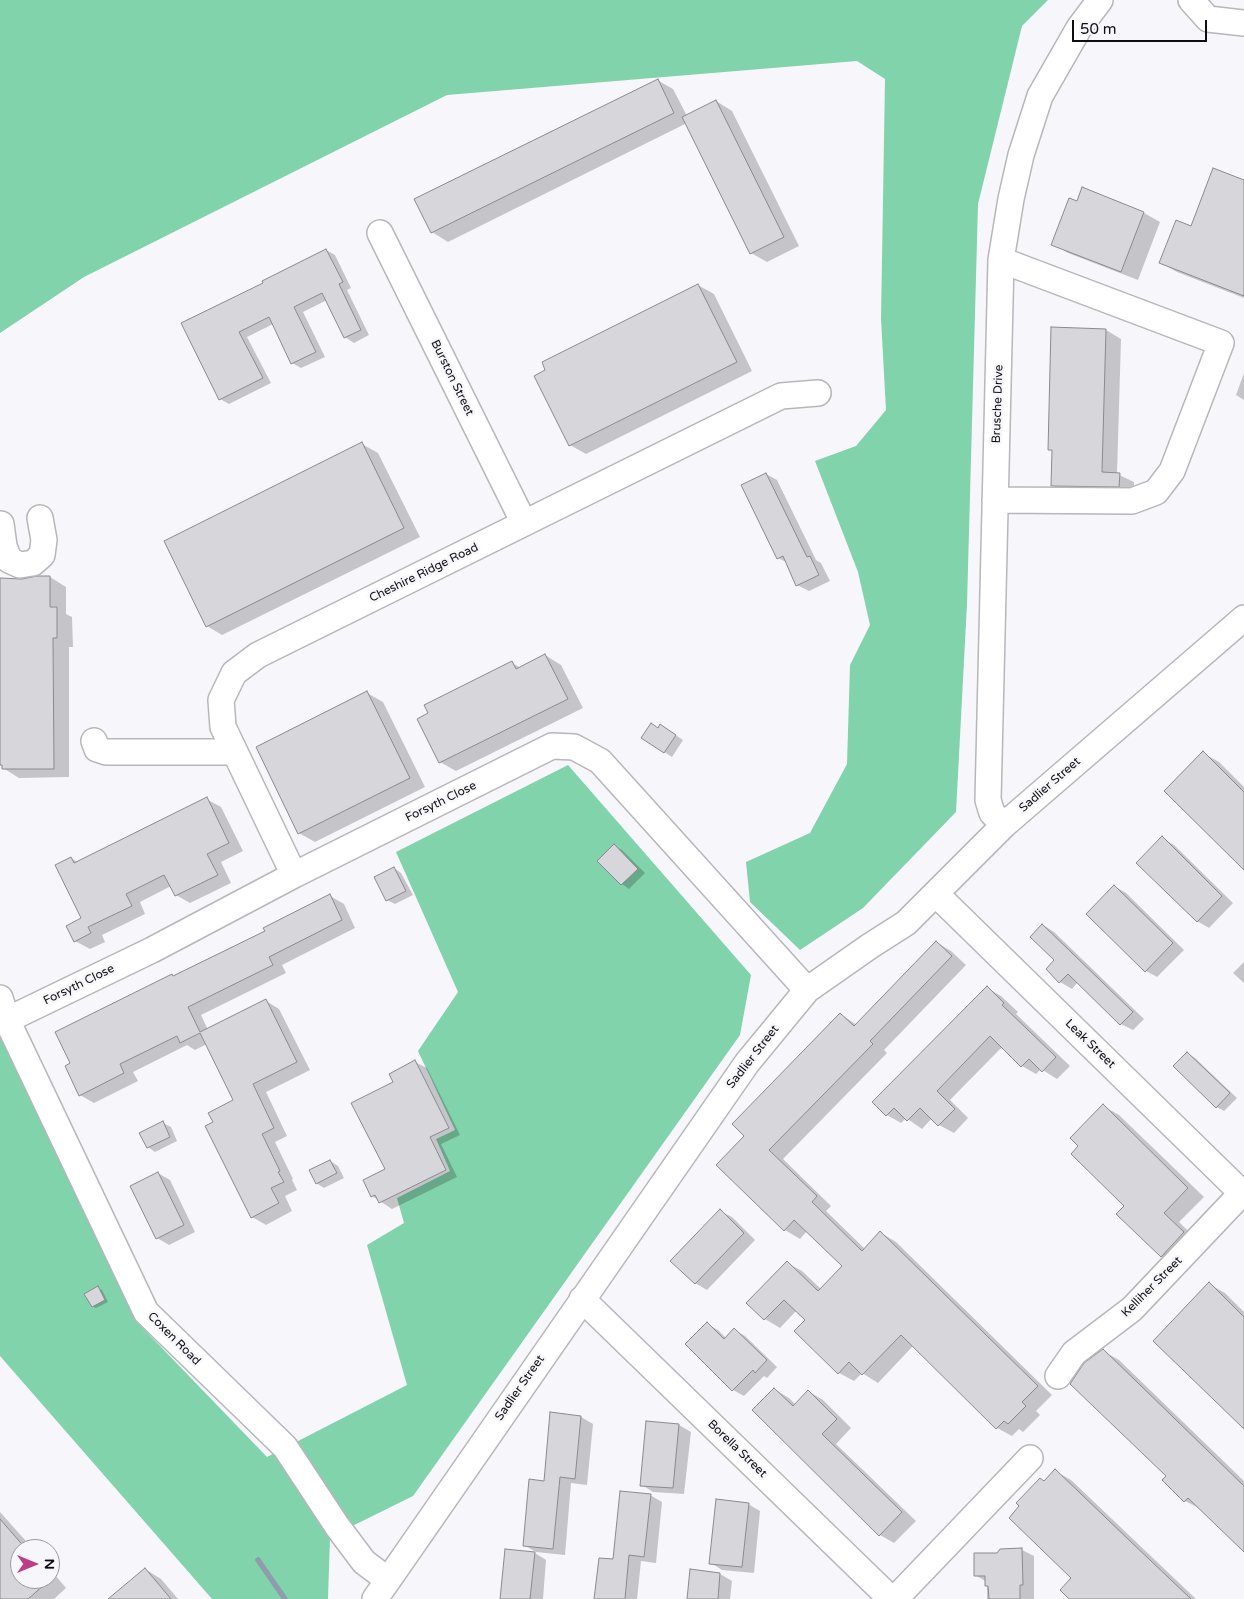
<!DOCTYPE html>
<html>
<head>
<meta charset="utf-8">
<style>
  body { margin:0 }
  #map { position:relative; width:1244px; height:1599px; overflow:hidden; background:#f7f6fb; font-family:"Varela Round",sans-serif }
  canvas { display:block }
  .north { position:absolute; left:10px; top:1539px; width:50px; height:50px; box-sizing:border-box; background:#f7f6fb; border:1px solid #9a999d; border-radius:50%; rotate:90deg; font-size:14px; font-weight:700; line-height:20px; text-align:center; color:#0e0d0f }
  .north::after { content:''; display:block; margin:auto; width:18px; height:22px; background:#bd3d89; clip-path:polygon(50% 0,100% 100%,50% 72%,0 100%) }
  .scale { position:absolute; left:1072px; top:20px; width:135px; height:22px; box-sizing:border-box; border:2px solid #0e0d0f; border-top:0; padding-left:6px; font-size:15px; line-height:18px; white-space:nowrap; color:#0e0d0f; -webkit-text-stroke:4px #f7f6fb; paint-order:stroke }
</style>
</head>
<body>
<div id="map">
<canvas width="1244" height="1599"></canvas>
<div class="north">N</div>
<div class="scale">50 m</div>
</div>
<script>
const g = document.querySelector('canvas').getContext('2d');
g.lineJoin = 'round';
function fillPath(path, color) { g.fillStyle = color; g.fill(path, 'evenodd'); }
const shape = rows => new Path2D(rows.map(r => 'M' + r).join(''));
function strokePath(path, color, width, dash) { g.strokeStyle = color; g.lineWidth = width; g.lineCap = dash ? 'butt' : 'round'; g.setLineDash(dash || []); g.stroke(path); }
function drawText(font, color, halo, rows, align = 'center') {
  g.font = font + ' "Varela Round",sans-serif'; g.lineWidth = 5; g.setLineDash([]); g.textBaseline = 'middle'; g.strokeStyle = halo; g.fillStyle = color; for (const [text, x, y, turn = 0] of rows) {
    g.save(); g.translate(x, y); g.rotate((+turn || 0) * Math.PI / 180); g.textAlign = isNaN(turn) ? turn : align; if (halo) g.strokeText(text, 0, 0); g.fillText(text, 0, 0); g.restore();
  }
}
const forest = shape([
  [0,0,1048,0,1022,26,978,204,967,604,956,812,863,908,800,950,750,902,746,862,810,833,847,764,850,665,870,625,858,572,815,461,856,446,886,410,881,319,885,79,857,61,447,95,84,277,0,333],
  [568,765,751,975,740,1035,413,1496,330,1537,328,1599,212,1599,0,1356,0,1036,135,1320,267,1457,407,1385,367,1245,404,1223,397,1198,450,1171,436,1139,455,1130,418,1051,458,992,396,852]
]);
const shadow = shape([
  [657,80,673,89,687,116,716,101,732,111,799,246,767,262,751,253,687,123,448,242,432,232,416,200],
  [1244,182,1244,298,1177,272,1161,263,1191,227],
  [1083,189,1144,213,1160,222,1138,280,1068,253,1053,244,1078,202],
  [326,250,335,255,351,288,347,290,369,335,354,343,345,337,327,300,303,312,325,357,301,368,292,363,273,324,247,337,271,383,229,404,220,399,183,323,265,283],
  [698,285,714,294,752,371,586,454,570,445],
  [1106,330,1121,339,1117,474,1134,482,1134,494,1067,494,1052,485,1053,451,1049,449],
  [1244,373,1244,400,1236,395],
  [362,444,378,453,420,537,222,635,207,626],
  [766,474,777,480,816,560,821,563,830,581,809,591,797,585,788,563,778,558],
  [50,577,66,587,66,614,72,617,73,647,69,647,69,777,19,778,3,768,3,766,0,764,0,580,22,580],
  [545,655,561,665,583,708,456,771,440,762,512,663,521,668],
  [367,693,383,702,425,787,315,842,299,833],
  [658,729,668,730,683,740,672,757,643,738],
  [1203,753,1219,762,1244,787,1244,869],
  [206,799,221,807,243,851,221,862,231,883,190,903,176,895,171,886,140,902,145,914,102,935,105,942,90,949,75,941,83,919,71,858,79,863],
  [1162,838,1174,845,1233,903,1209,928,1197,921],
  [615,846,622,850,645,873,629,889,622,884],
  [394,868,401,873,413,895,395,904,387,900],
  [1114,886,1126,893,1184,950,1157,977,1146,971],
  [330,896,344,904,355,928,282,965,286,973,201,1015,208,1030,266,1001,279,1009,310,1070,266,1092,287,1136,275,1142,293,1179,292,1180,297,1190,285,1196,292,1211,266,1225,252,1217,214,1123,235,1100,207,1044,195,1050,187,1045,133,1072,138,1081,94,1103,80,1095,171,975,174,977,266,931],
  [1043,925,1054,932,1144,1019,1133,1030,1121,1024,1078,982,1072,989,1060,982,1048,969,1056,960],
  [936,942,951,951,966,965,884,1050,887,1053,783,1159,831,1206,826,1211,865,1249,881,1233,896,1242,1052,1395,1036,1411,1040,1415,1023,1432,1019,1429,1012,1436,997,1428,913,1346,878,1383,862,1373,854,1381,839,1373,807,1320,797,1310,780,1328,765,1319,748,1303,787,1263,802,1271,821,1289,843,1266,807,1231,800,1239,785,1230,745,1136,840,1014,857,1025],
  [1244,962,1244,983,1233,973],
  [987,988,1001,996,1018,1012,1016,1014,1070,1066,1057,1079,1041,1069,1036,1074,1022,1066,1003,1046,950,1100,968,1118,954,1133,939,1125,932,1118,922,1129,906,1118,901,1123,887,1115],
  [1187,1053,1195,1058,1237,1098,1224,1111,1217,1107],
  [415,1062,427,1068,460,1135,441,1144,457,1177,392,1209,372,1196,386,1170,395,1082],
  [1103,1106,1119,1115,1204,1197,1179,1222,1199,1242,1177,1265,1161,1256,1080,1146],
  [163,1123,171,1127,177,1141,155,1152,148,1147],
  [330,1161,338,1166,344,1178,324,1188,316,1183],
  [158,1173,170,1180,195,1232,169,1245,157,1238],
  [720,1211,732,1217,755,1240,707,1290,695,1283],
  [1209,1284,1225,1293,1244,1312,1244,1428],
  [98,1288,102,1290,108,1302,96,1308,92,1306],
  [707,1324,718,1330,726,1338,734,1330,745,1336,777,1367,767,1378,764,1376,744,1396,733,1390,687,1344],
  [1103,1351,1119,1360,1244,1481,1244,1551,1201,1509,1185,1501,1168,1476],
  [774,1389,789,1398,796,1405,808,1391,823,1400,851,1428,836,1444,916,1521,894,1543,880,1535],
  [551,1414,581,1417,593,1424,587,1485,571,1483,565,1555,536,1552,524,1545,545,1482],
  [679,1425,691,1432,684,1494,653,1492,642,1485],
  [1055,1471,1071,1480,1196,1599,1071,1599,1073,1578,1045,1482],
  [650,1495,662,1502,656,1563,641,1561,637,1599,596,1599,614,1560],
  [748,1504,760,1511,754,1573,722,1570,711,1563],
  [0,1512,33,1549,20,1549,20,1579,50,1579,50,1569,66,1588,54,1599,0,1599],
  [1000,1550,1022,1550,1034,1556,1034,1599,987,1599,987,1582,975,1575,998,1554],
  [535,1553,546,1560,543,1599,501,1599],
  [145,1569,161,1579,178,1599,110,1599],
  [720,1574,732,1581,730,1599,688,1599]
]);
const stream = shape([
  [258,1560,285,1599]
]);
const building = shape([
  [658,79,674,113,431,233,414,199,658,79],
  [716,100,784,237,750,254,682,117,716,100],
  [1213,168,1244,180,1244,296,1159,263,1176,220,1191,226,1213,168],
  [1082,187,1144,212,1121,272,1051,245,1069,198,1077,201,1082,187],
  [326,249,343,282,339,284,361,330,344,338,322,293,294,307,316,352,291,364,269,317,239,332,263,378,219,400,181,323,263,283,262,281,326,249],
  [698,284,737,362,569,446,534,376,545,370,542,362,698,284],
  [1051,327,1106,329,1102,472,1120,473,1119,487,1051,486,1052,450,1048,450,1051,327],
  [362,442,404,528,206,627,164,541,362,442],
  [766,473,807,557,810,556,819,575,796,586,783,556,777,559,741,485,766,473],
  [37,576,50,576,50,607,57,607,57,638,53,638,54,769,2,769,2,765,0,765,0,578,22,579,37,576],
  [545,654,568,699,439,763,417,719,428,713,424,705,512,661,516,669,545,654],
  [367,691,410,778,298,834,256,747,367,691],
  [651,723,658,728,660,724,676,735,664,753,641,738,651,723],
  [1203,751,1244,792,1244,870,1164,791,1203,751],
  [207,797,229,843,207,854,218,875,175,896,164,875,126,894,132,906,88,927,91,933,74,942,66,926,81,918,55,865,71,857,74,863,207,797],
  [1162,836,1222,896,1197,922,1136,863,1162,836],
  [614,844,638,869,621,885,597,861,614,844],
  [394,867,406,891,386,901,374,877,394,867],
  [1114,885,1173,943,1145,972,1086,914,1114,885],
  [330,894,342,920,269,957,273,965,188,1007,200,1032,266,999,297,1062,253,1084,274,1128,262,1134,280,1171,278,1172,284,1182,271,1188,279,1203,251,1218,205,1126,213,1122,208,1113,233,1100,200,1033,180,1043,177,1036,120,1064,124,1073,79,1096,65,1066,70,1063,55,1032,172,974,173,976,265,931,263,928,330,894],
  [1042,924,1133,1012,1120,1025,1068,974,1059,983,1046,969,1054,960,1030,937,1042,924],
  [936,941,952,956,870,1041,873,1044,769,1150,817,1196,812,1202,862,1251,880,1231,1038,1386,1022,1402,1026,1406,1008,1424,1004,1421,996,1429,901,1335,862,1375,849,1362,838,1374,794,1331,805,1320,784,1300,764,1320,746,1303,787,1261,818,1291,842,1266,794,1220,784,1231,716,1165,744,1136,732,1124,840,1013,854,1026,936,941],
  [987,986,1004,1003,1002,1005,1056,1057,1042,1072,1029,1059,1021,1067,990,1036,937,1091,955,1109,938,1126,920,1108,907,1121,894,1108,886,1116,872,1102,987,986],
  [1187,1052,1230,1093,1216,1108,1173,1066,1187,1052],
  [415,1060,449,1128,430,1137,446,1170,379,1203,375,1195,371,1197,363,1180,385,1169,351,1103,393,1082,389,1074,415,1060],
  [1103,1104,1188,1188,1164,1213,1184,1232,1161,1257,1116,1214,1124,1206,1071,1154,1078,1146,1070,1138,1103,1104],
  [163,1121,170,1137,147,1148,139,1133,163,1121],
  [330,1160,337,1173,316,1184,309,1170,330,1160],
  [158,1172,184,1225,156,1239,130,1186,158,1172],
  [720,1209,744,1233,695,1284,670,1261,720,1209],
  [1209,1282,1244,1317,1244,1429,1153,1341,1209,1282],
  [98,1286,105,1300,92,1307,84,1294,98,1286],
  [707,1322,724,1339,734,1328,767,1360,755,1373,753,1370,732,1391,685,1344,707,1322],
  [1103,1349,1244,1486,1244,1552,1188,1498,1184,1502,1162,1480,1166,1476,1070,1384,1084,1363,1103,1349],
  [774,1388,793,1406,808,1390,837,1419,822,1434,902,1512,879,1536,752,1410,774,1388],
  [550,1412,581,1416,575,1479,560,1477,553,1549,523,1546,529,1479,544,1481,550,1412],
  [646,1421,679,1424,673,1488,640,1486,646,1421],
  [1055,1469,1130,1541,1191,1599,1069,1599,1060,1590,1071,1578,1009,1518,1019,1506,1016,1503,1040,1478,1044,1481,1055,1469],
  [620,1491,651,1494,644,1557,629,1555,625,1599,594,1599,599,1558,613,1559,620,1491],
  [716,1499,749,1503,742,1567,709,1564,716,1499],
  [0,1519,26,1549,20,1549,20,1579,51,1579,28,1599,0,1599,0,1519],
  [1022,1548,1023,1585,1020,1585,1020,1599,989,1599,988,1586,985,1586,985,1576,974,1576,974,1553,997,1553,1000,1549,1022,1548],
  [505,1549,535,1552,530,1599,500,1599,505,1549],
  [145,1568,171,1599,108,1599,145,1568],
  [690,1569,720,1573,718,1599,687,1599,690,1569]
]);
const minor = shape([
  [1191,0,1208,19,1244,23],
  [380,233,524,523],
  [995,500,1132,501,1156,492,1172,471,1221,343,1001,260],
  [1,524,4,546,9,560,20,565,33,563,42,555,44,540,40,518],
  [94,741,97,749,106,752,233,752],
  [1004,825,992,813,988,800,1001,260,1011,199,1021,155,1040,96,1079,28,1100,0],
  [294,875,223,727,221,700,234,673,258,655,781,396,818,393],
  [936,894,1244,1195],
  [0,998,7,1020,146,1312,285,1447,337,1526,364,1562,388,1580],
  [7,1020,152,950,294,875,552,746,574,747,600,761,807,990],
  [582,1299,891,1599],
  [1058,1376,1074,1353,1132,1309,1242,1193],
  [375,1599,747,1063,807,990,870,946,906,923,1004,825,1244,618],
  [895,1599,1030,1458]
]);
const streetNames = [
  ["Burston Street",452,378,64],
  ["Brusche Drive",998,404,-88],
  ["Cheshire Ridge Road",424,573,-26],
  ["Sadlier Street",1050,785,-41],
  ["Forsyth Close",441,802,-26],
  ["Forsyth Close",79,985,-26],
  ["Leak Street",1090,1044,44],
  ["Sadlier Street",753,1057,-52],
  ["Kelliher Street",1152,1287,-45],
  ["Coxen Road",174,1339,45],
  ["Sadlier Street",520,1388,-55],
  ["Borella Street",737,1449,44]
];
fillPath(forest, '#81d3ab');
fillPath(shadow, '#0003');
strokePath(stream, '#8f9cae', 5.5);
fillPath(building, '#d7d6db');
strokePath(building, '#8a8a8e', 1);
strokePath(minor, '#b7b6bb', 28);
strokePath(minor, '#fff', 25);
drawText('12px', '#0e0d0f', '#f7f6fb', streetNames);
</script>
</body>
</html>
